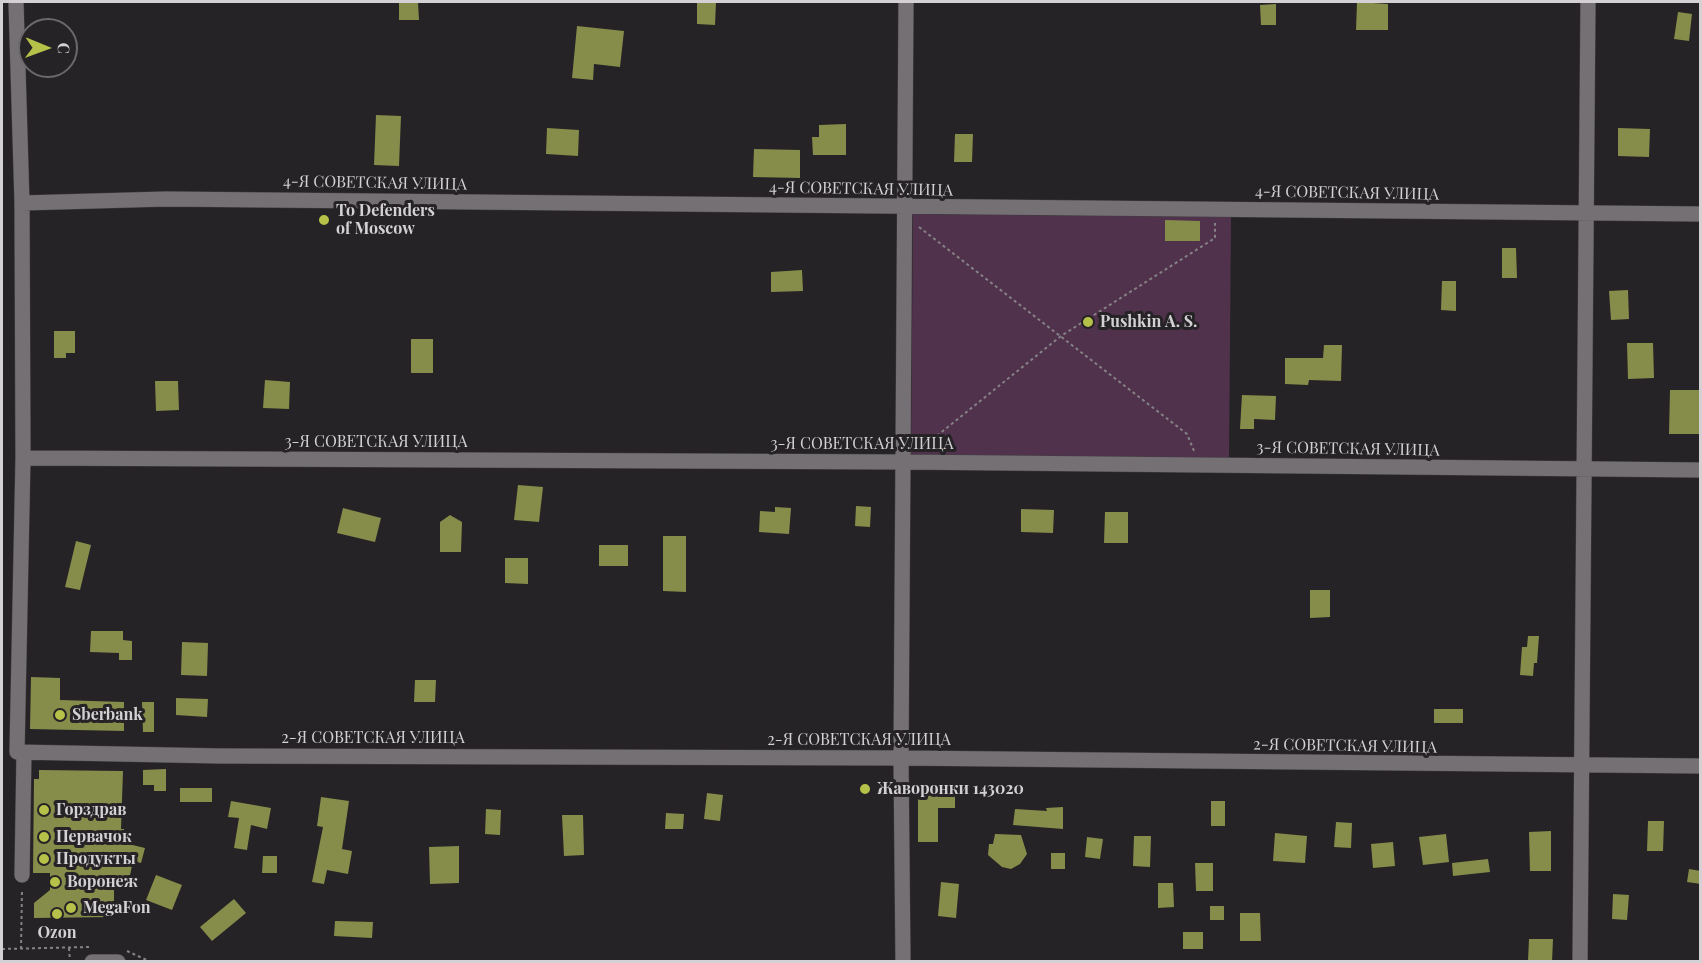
<!DOCTYPE html>
<html>
<head>
<meta charset="utf-8">
<style>
  body { margin:0 }
  #map { position:relative; width:1702px; height:963px; overflow:hidden; background:#262326; font-family:"Playfair Display",serif }
  canvas { display:block }
  .frame { position:absolute; inset:0; border:3px solid #d3d1d3; pointer-events:none }
  .north { position:absolute; left:18px; top:18px; width:60px; height:60px; box-sizing:border-box; background:#262326; border:2px solid #6b696b; border-radius:50%; rotate:91deg; font-size:16px; font-weight:700; line-height:24px; text-align:center; color:#d3d1d3 }
  .north::after { content:''; display:block; margin:auto; width:21px; height:27px; background:#b6c149; clip-path:polygon(50% 0,100% 100%,50% 72%,0 100%) }
</style>
</head>
<body>
<div id="map">
<canvas width="1702" height="963"></canvas>
<div class="frame"></div>
<div class="north">С</div>
</div>
<script>
const g = document.querySelector('canvas').getContext('2d');
g.lineJoin = 'round';
function fillPath(path, color) { g.fillStyle = color; g.fill(path, 'evenodd'); }
const shape = rows => new Path2D(rows.map(r => 'M' + r).join(''));
function strokePath(path, color, width, dash) { g.strokeStyle = color; g.lineWidth = width; g.lineCap = dash ? 'butt' : 'round'; g.setLineDash(dash || []); g.stroke(path); }
function drawText(font, color, halo, rows, align = 'center') {
  g.font = font + ' "Playfair Display",serif'; g.lineWidth = 6; g.setLineDash([]); g.textBaseline = 'middle'; g.strokeStyle = halo; g.fillStyle = color; for (const [text, x, y, turn = 0] of rows) {
    g.save(); g.translate(x, y); g.rotate((+turn || 0) * Math.PI / 180); g.textAlign = isNaN(turn) ? turn : align; if (halo) g.strokeText(text, 0, 0); g.fillText(text, 0, 0); g.restore();
  }
}
const green = shape([
  [913,214,1231,217,1229,459,911,457]
]);
const building = shape([
  [399,2,418,2,419,20,399,20],
  [697,2,716,2,715,25,697,24],
  [1357,2,1388,4,1388,30,1356,30],
  [1276,4,1276,25,1261,25,1260,5],
  [1678,12,1692,14,1689,41,1674,39],
  [577,26,624,31,620,67,594,64,593,80,572,78],
  [376,115,401,116,399,166,374,165],
  [846,124,846,155,813,155,812,137,819,137,819,125],
  [547,128,579,130,578,156,546,154],
  [1618,128,1650,129,1649,157,1618,156],
  [955,134,973,134,972,162,954,162],
  [754,149,800,150,800,178,753,177],
  [1165,220,1200,221,1200,241,1165,241],
  [1502,248,1516,248,1517,278,1502,278],
  [802,270,803,291,771,292,771,272],
  [1442,281,1456,281,1456,311,1441,310],
  [1628,290,1629,319,1611,320,1609,291],
  [54,331,75,331,75,353,66,353,66,358,54,358],
  [411,339,433,339,433,373,411,373],
  [1627,343,1653,343,1654,378,1628,379],
  [1324,345,1342,345,1341,381,1309,380,1308,385,1285,384,1285,358,1323,358],
  [265,380,290,382,289,409,263,408],
  [155,381,178,381,179,410,156,411],
  [1670,390,1701,390,1701,434,1669,434],
  [1242,395,1276,396,1275,420,1254,419,1254,429,1240,429],
  [518,485,543,487,539,522,514,520],
  [856,506,871,507,870,527,855,526],
  [775,507,791,508,789,534,759,532,760,511,775,512],
  [343,508,381,518,375,542,337,533],
  [1021,509,1054,510,1053,533,1021,532],
  [1105,512,1128,512,1128,543,1104,543],
  [450,515,462,522,461,552,440,552,440,522],
  [663,536,686,536,686,592,663,591],
  [76,541,91,545,80,590,65,587],
  [599,545,628,545,628,566,599,566],
  [505,558,528,558,528,584,505,583],
  [1310,590,1330,590,1330,617,1310,618],
  [91,631,123,631,123,640,132,641,132,660,119,660,119,653,90,652],
  [1528,636,1539,636,1537,663,1534,663,1533,676,1520,675,1522,647,1527,647],
  [182,642,208,643,207,676,181,675],
  [31,677,60,678,60,700,124,702,124,731,30,729],
  [415,680,436,680,435,702,414,702],
  [176,698,208,699,207,717,176,715],
  [142,702,154,702,154,732,143,732],
  [1434,709,1463,709,1463,723,1434,723],
  [166,769,166,791,154,791,154,785,143,785,143,770],
  [39,770,123,771,121,829,124,829,124,843,145,848,141,863,133,861,129,880,114,876,114,917,34,918,34,903,50,890,50,873,33,873,34,779,39,779],
  [918,786,955,786,955,808,938,808,938,842,918,842],
  [180,788,212,788,212,802,180,802],
  [707,793,723,795,720,821,704,819],
  [321,797,349,801,342,849,352,851,348,874,327,870,324,884,312,882,323,827,317,826],
  [231,801,271,808,267,829,251,825,247,850,234,848,239,818,228,817],
  [1211,801,1225,801,1225,826,1211,826],
  [1063,807,1063,829,1013,825,1015,809,1047,811,1046,808],
  [486,809,501,810,500,835,485,834],
  [666,813,684,814,683,829,665,829],
  [562,815,583,815,584,855,564,856],
  [1648,821,1664,821,1663,851,1647,851],
  [1336,822,1352,823,1351,848,1334,847],
  [1551,831,1551,871,1530,871,1529,832],
  [1275,833,1307,836,1305,863,1273,861],
  [995,834,1021,835,1027,854,1020,864,1011,869,1002,867,988,855,989,844,993,844],
  [1446,834,1449,862,1423,865,1419,837],
  [1134,836,1151,836,1150,867,1133,866],
  [1087,837,1103,839,1100,859,1085,857],
  [1393,842,1395,866,1373,868,1371,844],
  [459,846,459,883,430,884,429,847],
  [1051,853,1065,853,1065,869,1051,869],
  [263,856,277,856,277,873,262,873],
  [1488,859,1490,872,1453,876,1452,863],
  [1195,863,1213,863,1213,891,1196,891],
  [1689,869,1701,871,1701,884,1687,882],
  [156,875,182,885,172,910,146,900],
  [941,882,959,884,956,918,938,916],
  [1158,883,1173,883,1174,907,1158,908],
  [1613,894,1629,895,1627,920,1612,919],
  [234,899,246,913,212,941,200,927],
  [1210,906,1224,906,1224,920,1210,920],
  [1240,913,1260,913,1261,941,1240,941],
  [335,921,373,922,372,938,334,936],
  [1183,932,1203,932,1203,949,1183,949],
  [1529,939,1553,939,1552,962,1528,961]
]);
const path = shape([
  [919,227,1187,434,1194,451],
  [923,447,1061,336,1215,238,1215,223],
  [69,948,70,962],
  [2,949,89,947],
  [21,949,22,890],
  [127,951,151,962]
]);
const minor = shape([
  [16,2,22,203,23,458,17,752,220,756,901,758,1700,766],
  [22,203,166,199,1700,214],
  [23,458,904,462,1700,470],
  [22,875,24,752],
  [92,962,118,962],
  [903,962,901,758,906,2],
  [1580,962,1588,2]
]);
const markers = [
  [324,220,6,"#b6c149"],
  [1088,322,6,"#b6c149"],
  [60,715,6,"#b6c149"],
  [865,789,6,"#b6c149"],
  [44,810,6,"#b6c149"],
  [44,837,6,"#b6c149"],
  [44,859,6,"#b6c149"],
  [55,882,6,"#b6c149"],
  [71,908,6,"#b6c149"],
  [57,914,6,"#b6c149"]
];
const streetNames = [
  ["4-Я СОВЕТСКАЯ УЛИЦА",375,183,1],
  ["4-Я СОВЕТСКАЯ УЛИЦА",861,189,1],
  ["4-Я СОВЕТСКАЯ УЛИЦА",1347,193,1],
  ["3-Я СОВЕТСКАЯ УЛИЦА",376,442],
  ["3-Я СОВЕТСКАЯ УЛИЦА",862,444],
  ["3-Я СОВЕТСКАЯ УЛИЦА",1348,449,1],
  ["2-Я СОВЕТСКАЯ УЛИЦА",373,738],
  ["2-Я СОВЕТСКАЯ УЛИЦА",859,740],
  ["2-Я СОВЕТСКАЯ УЛИЦА",1345,746,1]
];
const poiNames = [
  ["To Defenders",336,211],
  ["of Moscow",336,229],
  ["Pushkin A. S.",1100,322],
  ["Sberbank",72,715],
  ["Жаворонки 143020",877,789],
  ["Горздрав",56,810],
  ["Первачок",56,837],
  ["Продукты",56,859],
  ["Воронеж",67,882],
  ["MegaFon",83,908],
  ["Ozon",57,933,"center"]
];
fillPath(green, '#51324d');
fillPath(building, '#868d4a');
strokePath(minor, '#423f42', 16);
strokePath(path, '#858285', 2, [3, 3]);
strokePath(minor, '#747074', 15);
for (const [x, y, r, color] of markers) { const dot = new Path2D(); dot.arc(x, y, r, 0, 2 * Math.PI); g.fillStyle = color; g.fill(dot); strokePath(dot, '#262326', 2); }
drawText('16px', '#d3d1d3', '#262326', streetNames);
drawText('bold 16px', '#d3d1d3', '#262326', poiNames, 'left');
</script>
</body>
</html>
